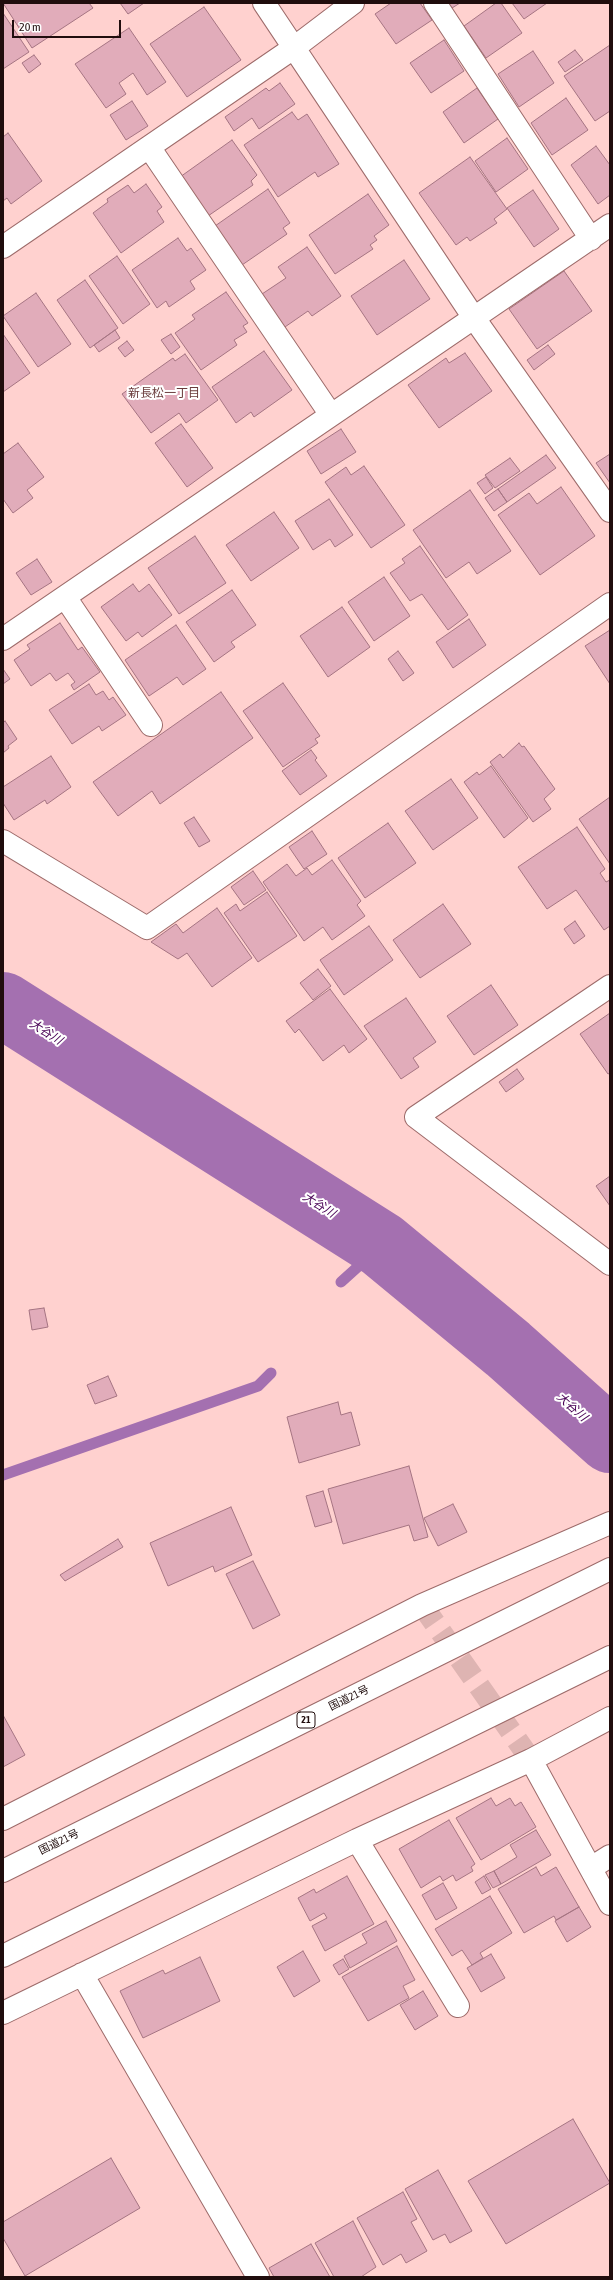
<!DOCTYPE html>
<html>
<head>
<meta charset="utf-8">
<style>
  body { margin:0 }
  #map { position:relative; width:613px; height:2280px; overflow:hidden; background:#ffd1cf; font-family:"Asap Condensed",sans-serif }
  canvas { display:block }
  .frame { position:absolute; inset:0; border:4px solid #200d0d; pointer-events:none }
  .scale { position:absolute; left:12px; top:20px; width:109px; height:18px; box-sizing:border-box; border:2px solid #200d0d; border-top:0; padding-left:5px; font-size:12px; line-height:14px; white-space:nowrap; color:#200d0d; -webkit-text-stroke:3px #fff; paint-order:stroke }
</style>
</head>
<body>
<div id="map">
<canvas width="613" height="2280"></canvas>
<div class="frame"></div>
<div class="scale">20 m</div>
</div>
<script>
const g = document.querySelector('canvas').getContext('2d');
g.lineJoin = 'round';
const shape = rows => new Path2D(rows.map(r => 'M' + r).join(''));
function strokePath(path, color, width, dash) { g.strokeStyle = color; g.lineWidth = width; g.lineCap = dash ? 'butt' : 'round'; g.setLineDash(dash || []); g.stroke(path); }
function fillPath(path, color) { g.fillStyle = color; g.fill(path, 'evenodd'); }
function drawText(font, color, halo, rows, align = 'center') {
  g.font = font + ' "Asap Condensed","Noto Sans JP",sans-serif'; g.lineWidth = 4; g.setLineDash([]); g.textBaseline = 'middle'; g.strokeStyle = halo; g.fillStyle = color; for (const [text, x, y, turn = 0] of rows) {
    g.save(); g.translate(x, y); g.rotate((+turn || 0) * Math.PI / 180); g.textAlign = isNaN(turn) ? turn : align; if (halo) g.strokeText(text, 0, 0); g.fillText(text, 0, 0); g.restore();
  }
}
const stream = shape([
  [341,1282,382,1245],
  [3,1475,258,1386,271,1373]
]);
const river = shape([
  [3,1005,382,1245,508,1349,610,1440]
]);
const building = shape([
  [3,3,89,3,93,8,32,48,3,3],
  [120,3,144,3,128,14,120,3],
  [391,3,420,3,432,20,396,44,375,14,391,3],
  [448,3,460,3,452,8,448,3],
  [496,3,501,3,522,33,486,58,464,26,496,3],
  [512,3,547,3,524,19,512,3],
  [204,7,241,60,187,97,150,44,204,7],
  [3,13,29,52,3,69,3,13],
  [129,28,166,82,147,95,133,73,119,83,126,94,106,108,75,64,129,28],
  [444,40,464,71,431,93,410,63,444,40],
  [610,45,610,111,595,121,564,76,610,45],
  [575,50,583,60,565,72,558,62,575,50],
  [533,51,554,83,519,107,498,74,533,51],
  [34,55,41,64,29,73,22,63,34,55],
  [280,83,295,104,259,129,252,118,234,131,225,117,266,88,269,91,280,83],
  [477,88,498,119,464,143,443,112,477,88],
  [566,98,588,130,552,155,531,123,566,98],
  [132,101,148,126,126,140,110,115,132,101],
  [292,112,298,120,307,114,339,164,318,177,315,172,278,197,244,145,292,112],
  [8,133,42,181,11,204,7,198,3,201,3,137,8,133],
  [507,138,528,169,496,192,475,161,507,138],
  [232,140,257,175,251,181,253,185,208,216,180,177,232,140],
  [596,146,610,165,610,195,598,204,571,165,596,146],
  [470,157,507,209,494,219,497,223,470,241,467,237,456,245,419,193,470,157],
  [146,184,162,207,157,211,164,222,121,253,93,213,108,202,107,199,128,185,134,193,146,184],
  [268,189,290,223,283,228,287,234,242,265,215,226,268,189],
  [533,190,559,229,534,247,507,208,533,190],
  [368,194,389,225,374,236,377,240,370,245,373,249,335,274,309,235,368,194],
  [178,238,187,251,191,248,206,270,190,281,195,289,169,307,166,301,157,308,132,270,178,238],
  [307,247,341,296,312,316,308,311,282,329,259,296,286,278,278,267,307,247],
  [117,256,150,304,123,324,89,276,117,256],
  [404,260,430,299,377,335,351,296,404,260],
  [564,271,592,311,537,349,509,309,564,271],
  [85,280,118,328,90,348,57,300,85,280],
  [226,292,248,323,243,326,247,332,234,340,237,345,201,370,175,333,195,319,192,315,226,292],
  [36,293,71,344,38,367,3,316,36,293],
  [115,330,120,338,99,352,94,345,115,330],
  [3,334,30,373,3,392,3,334],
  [171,334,180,347,171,354,161,340,171,334],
  [127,341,134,350,125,357,118,348,127,341],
  [548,345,555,354,534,370,527,360,548,345],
  [264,351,292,390,254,417,251,412,236,423,212,387,264,351],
  [465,353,492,391,439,428,408,385,446,358,449,363,465,353],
  [185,354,218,400,186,423,179,413,151,433,122,394,173,358,175,361,185,354],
  [181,424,213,468,187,487,155,443,181,424],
  [341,429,356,452,321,474,307,451,341,429],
  [18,443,44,477,27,490,33,498,13,513,3,499,3,454,18,443],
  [610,454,610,483,596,463,610,454],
  [546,455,556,468,507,502,498,489,546,455],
  [510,458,520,471,495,488,485,475,510,458],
  [364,466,405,525,371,548,325,482,346,467,351,475,364,466],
  [486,477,493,488,485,494,477,483,486,477],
  [561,487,595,536,540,575,498,515,529,493,537,504,561,487],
  [498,489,507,502,494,511,485,498,498,489],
  [470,490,511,551,477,574,469,562,446,578,413,530,470,490],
  [329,499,353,535,335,547,330,539,313,550,295,521,329,499],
  [274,512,299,548,251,581,226,545,274,512],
  [195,536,226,583,179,614,148,568,195,536],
  [420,546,468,615,448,630,422,594,410,601,390,573,405,563,402,559,420,546],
  [37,559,52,582,31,595,16,573,37,559],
  [384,577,410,616,374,641,348,602,384,577],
  [133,584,139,592,149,584,172,615,142,637,138,632,126,641,101,607,133,584],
  [232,590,256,625,231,642,235,647,214,662,186,622,232,590],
  [342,607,370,647,328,677,300,636,342,607],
  [469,619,486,645,453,668,436,642,469,619],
  [60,623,78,650,82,647,100,672,74,690,71,685,75,682,68,673,56,681,50,673,31,686,14,660,30,649,27,645,60,623],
  [176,625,206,669,183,685,177,677,149,696,125,660,176,625],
  [610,630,610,684,585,646,610,630],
  [398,651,414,673,403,681,388,659,398,651],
  [3,669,10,679,3,684,3,669],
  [283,683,320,736,315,739,318,743,283,767,243,711,283,683],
  [89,684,96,695,103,691,109,700,113,697,126,715,102,731,99,726,72,744,49,710,89,684],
  [221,692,253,738,160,804,152,791,118,816,93,782,221,692],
  [5,721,17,739,8,746,9,748,3,753,3,723,5,721],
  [519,743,522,747,524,746,555,789,544,799,551,809,533,822,490,762,500,754,503,758,519,743],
  [311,750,317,758,315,760,327,776,300,795,282,771,311,750],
  [51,756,71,787,47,804,45,800,14,820,3,803,3,787,51,756],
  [491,766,528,818,504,838,464,782,477,772,479,775,491,766],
  [451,779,478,818,433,850,405,811,451,779],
  [610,797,610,864,579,819,610,797],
  [194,817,210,841,199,847,184,823,194,817],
  [388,823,416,863,365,898,338,858,388,823],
  [577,827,605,869,600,873,606,882,610,880,610,926,604,930,576,890,547,909,518,867,577,827],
  [312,831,327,854,304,869,289,847,312,831],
  [332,860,361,901,357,905,365,916,332,940,323,927,304,941,263,882,287,864,296,876,307,868,312,875,332,860],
  [253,871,266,890,244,905,231,887,253,871],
  [267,892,297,936,258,962,224,913,236,904,240,911,267,892],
  [443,904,471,944,420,978,393,940,443,904],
  [217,908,252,958,212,987,187,953,178,959,151,942,176,924,183,933,217,908],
  [575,921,585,936,574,944,564,929,575,921],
  [369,926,393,960,344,995,320,960,369,926],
  [318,969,331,986,313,1000,300,983,318,969],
  [491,985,518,1025,474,1055,447,1016,491,985],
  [330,989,367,1039,349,1053,344,1045,323,1061,299,1029,295,1033,286,1021,330,989],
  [406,998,436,1042,413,1058,419,1067,401,1079,364,1026,406,998],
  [610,1013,610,1073,608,1074,580,1034,610,1013],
  [517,1069,524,1079,506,1092,499,1082,517,1069],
  [610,1176,610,1206,596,1186,610,1176],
  [44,1308,48,1327,32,1330,29,1310,44,1308],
  [108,1376,117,1396,95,1404,87,1385,108,1376],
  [338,1402,341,1415,351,1412,360,1445,299,1463,287,1417,338,1402],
  [409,1466,428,1537,414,1541,409,1525,343,1544,328,1489,409,1466],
  [323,1491,332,1522,315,1527,306,1496,323,1491],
  [453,1504,467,1532,438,1546,424,1518,453,1504],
  [231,1507,252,1555,215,1572,213,1566,168,1586,150,1543,231,1507],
  [118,1539,123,1547,65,1581,60,1575,118,1539],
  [253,1561,280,1615,253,1629,226,1574,253,1561],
  [3,1715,25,1755,3,1767,3,1715],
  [491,1798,496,1806,510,1798,515,1806,521,1802,536,1827,481,1860,456,1818,491,1798],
  [449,1820,475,1864,471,1867,473,1871,456,1881,453,1875,443,1881,440,1876,421,1888,399,1849,449,1820],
  [536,1830,551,1855,501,1884,494,1871,517,1857,510,1845,536,1830],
  [536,1867,541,1876,556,1867,579,1907,556,1920,554,1916,524,1933,498,1889,536,1867],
  [494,1871,501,1884,493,1888,485,1875,494,1871],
  [347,1876,374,1924,325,1951,312,1926,327,1918,324,1913,310,1921,298,1898,314,1889,316,1893,347,1876],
  [484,1876,491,1889,482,1894,475,1882,484,1876],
  [443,1883,457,1908,436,1920,422,1895,443,1883],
  [490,1896,512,1933,480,1953,483,1958,472,1965,462,1950,452,1956,435,1929,490,1896],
  [579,1907,591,1927,567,1942,555,1921,579,1907],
  [386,1921,397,1941,350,1968,344,1956,367,1943,362,1934,386,1921],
  [397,1946,415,1980,403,1986,409,1998,368,2021,342,1977,397,1946],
  [303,1951,320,1981,294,1997,277,1967,303,1951],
  [491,1954,505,1978,481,1992,467,1968,491,1954],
  [200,1957,220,2001,143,2038,120,1991,163,1970,165,1974,200,1957],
  [343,1959,349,1969,339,1975,333,1965,343,1959],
  [423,1991,438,2016,415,2030,400,2005,423,1991],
  [573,2119,610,2183,506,2244,468,2181,573,2119],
  [111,2158,140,2208,25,2276,3,2238,3,2222,111,2158],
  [438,2170,472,2231,450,2243,445,2234,433,2240,405,2189,438,2170],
  [403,2192,417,2219,411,2222,427,2251,406,2263,401,2254,383,2265,357,2218,403,2192],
  [353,2221,376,2267,361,2277,334,2277,315,2243,353,2221],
  [311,2244,330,2277,274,2277,269,2268,311,2244]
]);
const minorTunnel = shape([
  [422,1605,531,1760]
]);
const minor = shape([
  [264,3,474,318,610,511],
  [435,3,591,239],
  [149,147,331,415],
  [3,247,295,47,353,3],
  [65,597,151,725],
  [3,639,610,225],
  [3,841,147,928,610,604],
  [610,986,416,1117,610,1264],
  [531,1760,610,1904],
  [3,1819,422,1605,610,1523],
  [357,1840,458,2006],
  [591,1868,610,1856],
  [82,1974,258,2277],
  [3,2013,357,1840,531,1760,610,1718]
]);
const highway = shape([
  [3,1871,610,1569],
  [3,1956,610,1657]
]);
const shields = [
  [306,1720,18]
];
const shieldNames = [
  ["21",306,1720]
];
const streetNames = [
  ["国道21号",349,1698,-26],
  ["国道21号",59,1842,-26]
];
const neighbourhoodNames = [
  ["新長松一丁目",164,393]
];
const waterNames = [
  ["大谷川",46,1032,32],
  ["大谷川",319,1205,32],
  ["大谷川",572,1407,42]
];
strokePath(stream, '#a470b0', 11);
strokePath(river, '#a470b0', 66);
fillPath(building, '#e1acba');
strokePath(building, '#a57482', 1);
strokePath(minorTunnel, '#deb4b2', 22, [22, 11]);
strokePath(minor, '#9d6b6a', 24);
strokePath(highway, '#9d6b6a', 24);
strokePath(minor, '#fff', 22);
strokePath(highway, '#fff', 22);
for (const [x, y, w] of shields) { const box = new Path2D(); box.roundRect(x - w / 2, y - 8, w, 16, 3); g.fillStyle = '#fff'; g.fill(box); strokePath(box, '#200d0d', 1); }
drawText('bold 10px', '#200d0d', null, shieldNames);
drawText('11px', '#200d0d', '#fff', streetNames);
drawText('12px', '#693b3b', '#fff', neighbourhoodNames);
drawText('italic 12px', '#470054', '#fff', waterNames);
</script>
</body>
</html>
